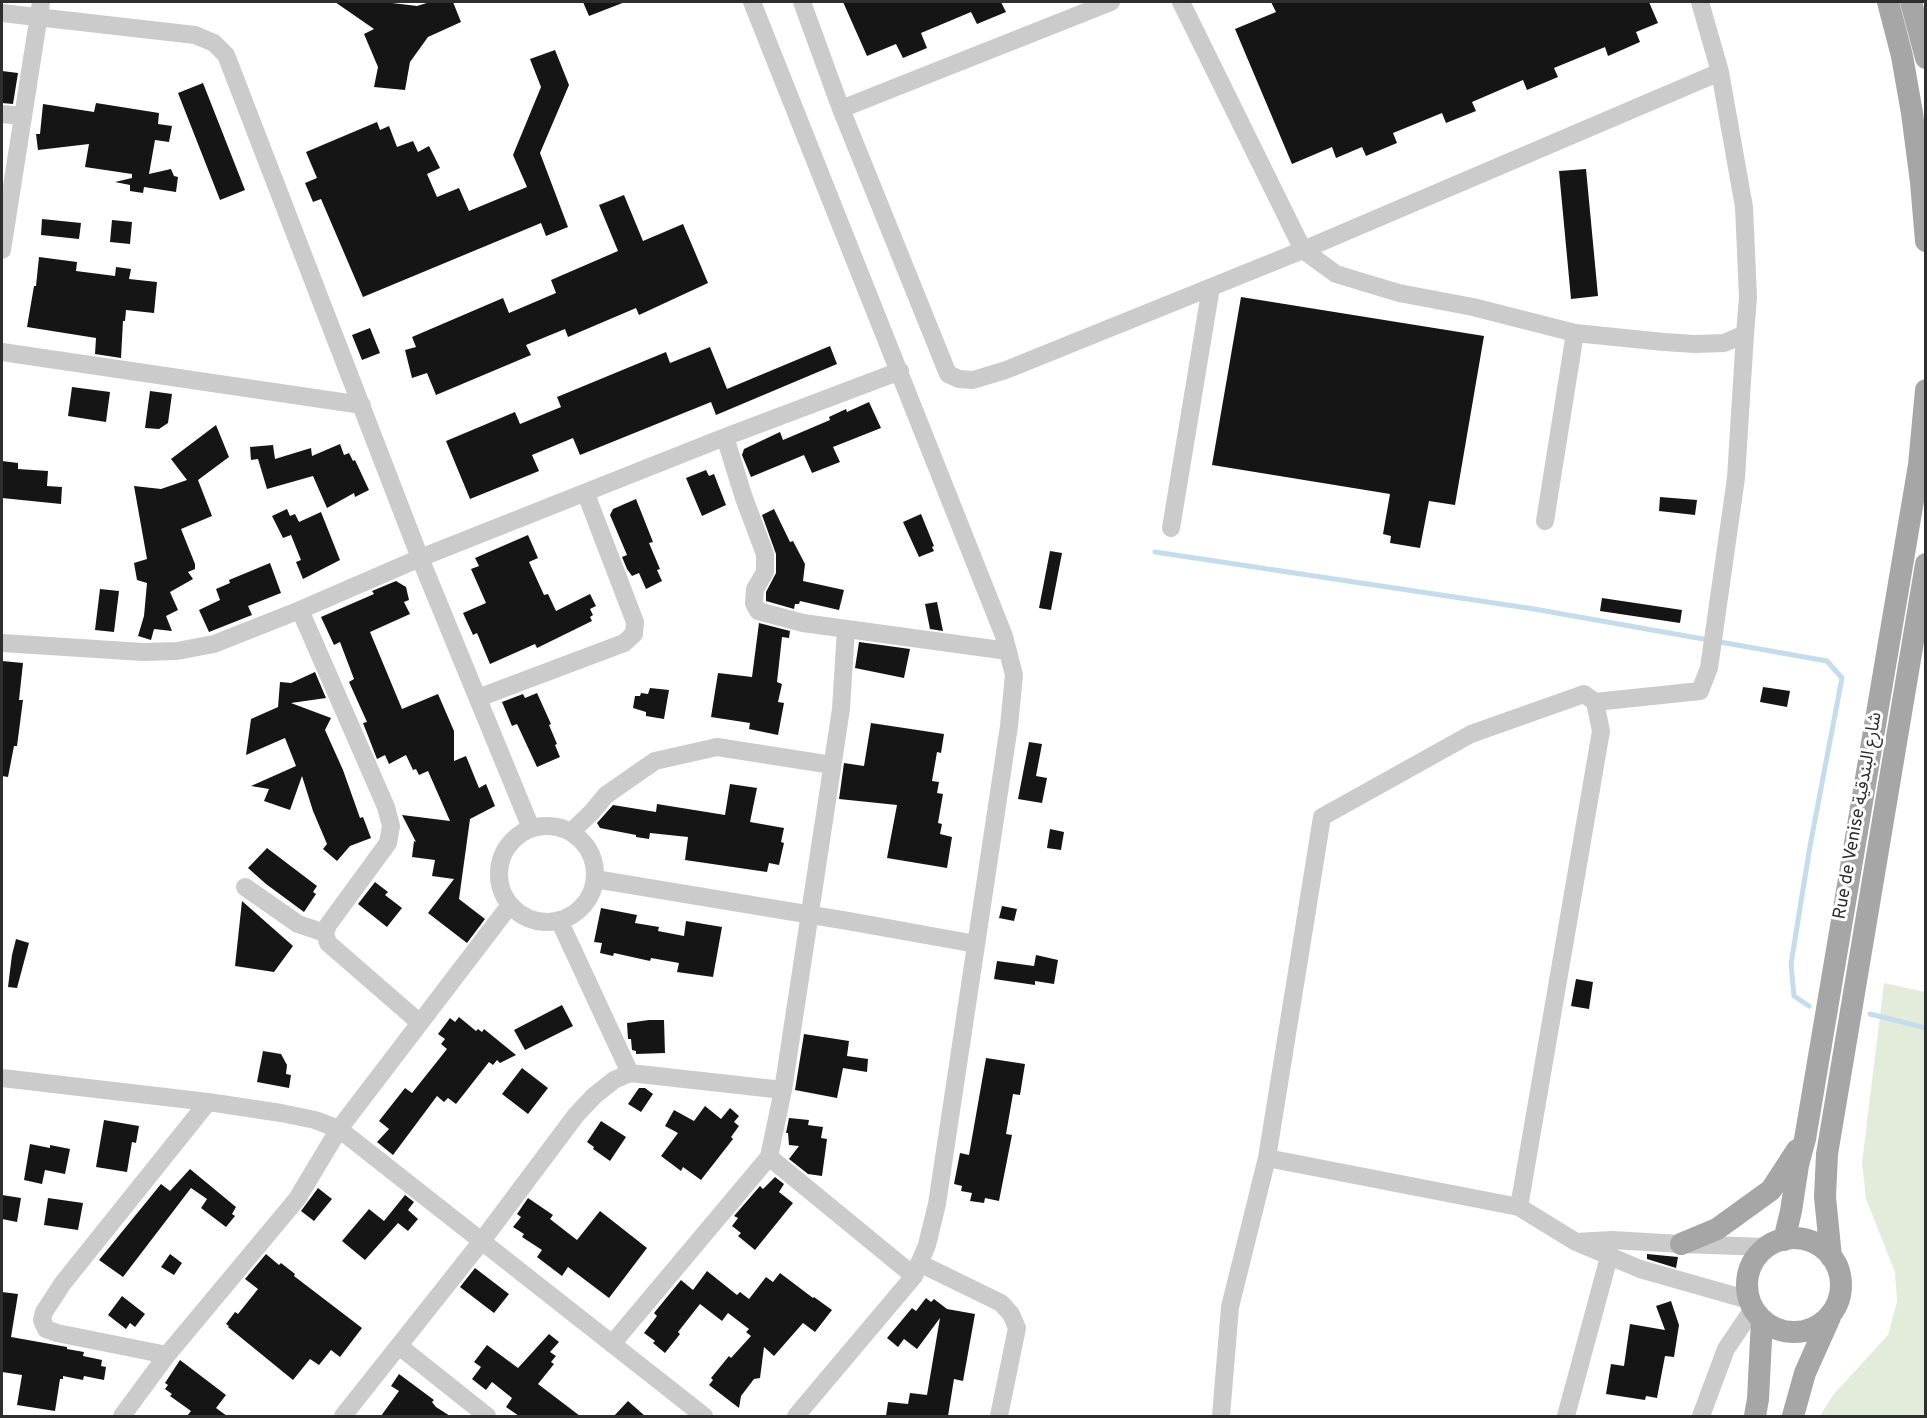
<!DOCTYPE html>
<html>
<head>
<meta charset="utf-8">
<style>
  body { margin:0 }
  #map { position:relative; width:1927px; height:1418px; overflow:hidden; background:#fff; font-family:Overpass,sans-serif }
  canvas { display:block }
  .frame { position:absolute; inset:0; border:3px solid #2e2e2e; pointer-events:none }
</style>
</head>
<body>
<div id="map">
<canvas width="1927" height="1418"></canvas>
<div class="frame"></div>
</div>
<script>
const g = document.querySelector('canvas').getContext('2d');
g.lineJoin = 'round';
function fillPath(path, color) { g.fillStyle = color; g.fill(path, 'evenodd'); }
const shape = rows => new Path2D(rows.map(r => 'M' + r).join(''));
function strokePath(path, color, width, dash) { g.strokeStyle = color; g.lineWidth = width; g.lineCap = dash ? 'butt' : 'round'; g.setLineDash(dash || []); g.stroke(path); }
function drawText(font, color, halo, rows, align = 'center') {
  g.font = font + ' Overpass,"Noto Sans Arabic",sans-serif'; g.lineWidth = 6; g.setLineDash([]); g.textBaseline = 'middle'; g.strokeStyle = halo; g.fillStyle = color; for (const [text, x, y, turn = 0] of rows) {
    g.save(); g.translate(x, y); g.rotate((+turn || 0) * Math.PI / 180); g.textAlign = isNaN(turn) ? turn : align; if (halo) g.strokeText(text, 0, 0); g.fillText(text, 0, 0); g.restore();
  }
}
const green = shape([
  [1884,983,1925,992,1925,1416,1820,1416,1833,1395,1888,1335,1897,1302,1895,1272,1866,1199,1862,1163]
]);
const stream = shape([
  [1155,552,1534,609,1827,661,1842,678,1810,846,1791,964,1794,996,1809,1006],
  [1870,1014,1926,1028]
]);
const building = shape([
  [335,2,384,2,417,6,430,2,453,2,461,22,428,37,410,62,405,90,374,87,378,67,364,34,374,29],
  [583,2,625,2,589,16],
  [843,2,1001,2,1006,12,977,24,971,12,921,33,927,48,903,58,896,44,867,56],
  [1271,2,1649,2,1658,23,1636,32,1640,42,1608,56,1605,47,1554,68,1558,77,1527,90,1523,80,1472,102,1476,111,1446,123,1442,113,1393,133,1397,143,1366,156,1362,147,1336,158,1332,147,1292,164,1235,29,1276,12],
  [555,50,569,85,540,153,568,227,546,236,541,223,363,297,321,199,313,202,305,183,317,178,306,152,377,122,380,130,389,126,397,147,413,141,418,152,429,146,440,168,427,174,437,197,459,188,469,211,527,187,513,155,541,87,530,59],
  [2,71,18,73,13,104,2,103],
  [203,83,245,190,220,200,178,93],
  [96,103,159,113,158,124,172,126,169,142,155,140,149,174,171,169,174,176,178,177,176,192,144,187,143,193,130,191,130,185,115,182,132,178,132,174,85,167,89,144,38,150,36,134,40,134,43,104,94,112],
  [1586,169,1598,296,1571,299,1559,171],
  [624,195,643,241,683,224,708,283,639,315,636,308,568,337,565,329,526,345,531,355,436,395,427,373,412,378,405,350,416,347,412,337,503,298,509,313,556,293,551,280,618,251,599,205],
  [42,219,81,223,79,239,41,235],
  [112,220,132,222,130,244,110,242],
  [39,257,77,262,76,271,115,276,116,267,131,269,129,279,157,282,154,313,126,310,125,321,123,321,121,358,95,354,96,338,27,327,34,286,36,286],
  [1241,297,1484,336,1455,505,1429,501,1420,548,1390,543,1391,536,1383,534,1390,494,1212,465],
  [370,328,380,353,362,360,352,335],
  [830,346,837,364,716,415,711,402,580,455,573,438,532,455,539,471,470,499,446,441,515,412,520,424,561,407,557,397,666,352,670,363,710,347,727,389],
  [72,387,110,392,106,422,68,416],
  [150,391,172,394,168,423,159,429,145,428],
  [869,402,881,428,833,447,840,462,812,473,804,455,751,477,742,455,744,449,780,432,783,440,830,420,829,417,846,409,847,412],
  [216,425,229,457,198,480,212,516,181,529,195,564,195,569,188,572,193,579,170,592,178,610,166,616,172,631,154,629,151,640,138,636,144,616,147,583,137,580,134,563,147,559,134,486,161,489,187,480,171,459],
  [340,444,344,455,349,453,353,461,355,460,369,490,355,497,354,493,327,508,313,476,267,489,258,459,251,460,250,447,273,445,275,459,311,448,312,456],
  [2,461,18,463,18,469,48,471,47,486,62,487,61,504,2,498],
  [706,470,709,476,714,474,726,505,702,516,686,478],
  [1660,497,1697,500,1695,515,1659,511],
  [636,499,653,542,649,543,660,569,657,570,662,581,646,589,639,573,632,576,627,569,622,557,627,555,610,515,613,509],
  [287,509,290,516,295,514,299,522,321,512,340,560,303,579,296,562,301,560,291,535,283,538,272,516],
  [774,509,790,542,793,541,805,564,803,581,844,590,839,610,800,601,799,604,795,604,794,609,766,601,766,592,776,573,776,554,762,515],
  [921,514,934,546,932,547,934,551,919,557,903,522],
  [528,535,538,558,529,562,544,595,548,594,556,611,590,594,596,606,590,609,593,615,590,617,592,621,537,648,535,644,490,664,477,633,473,635,463,613,486,603,471,569,479,566,475,558],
  [1050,551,1062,553,1051,610,1039,608],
  [270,563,281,593,248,606,252,615,209,632,199,610,220,600,216,589,230,583,229,580],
  [396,581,406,587,409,600,404,602,410,614,370,632,402,709,438,694,454,731,454,761,466,756,479,788,486,784,495,806,470,819,459,899,485,919,467,943,428,913,454,879,432,876,435,860,412,857,414,841,416,842,402,815,450,821,428,771,419,775,416,769,413,770,406,755,389,764,385,755,377,759,363,723,367,722,349,682,354,679,340,642,334,645,321,617,374,594,372,591],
  [100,589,119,591,114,632,95,630],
  [1602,598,1682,610,1680,623,1600,611],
  [937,602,943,631,930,629,925,604],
  [759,623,790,631,789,638,782,637,777,682,782,684,778,702,784,703,778,735,749,729,750,723,711,717,718,673,752,677],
  [859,642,910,649,904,678,855,668],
  [2,661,23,663,19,700,23,700,17,746,14,746,8,777,2,776],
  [315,672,326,698,291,703,331,718,325,730,343,770,360,818,363,817,371,838,350,846,337,861,323,849,327,844,313,811,302,776,290,810,264,801,269,789,251,786,296,766,285,738,246,755,251,719,278,707,280,682,291,683],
  [1763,687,1790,691,1787,707,1760,702],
  [650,688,669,690,664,719,646,716,646,712,633,708,635,696,640,696,641,693,648,694],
  [537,693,551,724,549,725,557,744,555,745,560,757,537,767,517,724,512,726,502,702,523,694,525,698],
  [871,723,944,734,941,753,937,752,932,781,939,782,937,793,943,794,938,823,942,824,940,834,952,837,947,868,887,858,897,805,839,799,844,763,864,766],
  [1029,742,1042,744,1036,776,1047,778,1042,803,1018,799],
  [730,784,757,788,750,822,784,828,781,842,784,843,779,865,769,863,767,872,685,860,688,837,650,833,649,839,636,837,636,835,600,828,597,823,613,805,656,812,657,804,725,815],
  [1050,829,1064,832,1061,850,1047,848],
  [267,848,317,886,313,892,316,894,304,912,266,884,248,868],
  [375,882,388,892,385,895,402,908,387,927,358,904],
  [242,901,293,946,274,972,235,966],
  [1002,906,1017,909,1014,921,999,918],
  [601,908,637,915,635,923,659,927,658,931,684,936,686,921,722,927,713,977,677,972,679,963,651,958,650,961,614,953,613,956,600,953,602,943,594,942],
  [16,939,29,943,17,988,8,987,12,955],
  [1036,955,1058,960,1054,984,1035,981,1035,985,994,979,997,961,1034,966],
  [1576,979,1593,982,1589,1009,1571,1006],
  [562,1005,573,1026,525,1050,514,1030],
  [459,1017,476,1031,478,1029,482,1032,484,1029,516,1055,500,1063,497,1060,493,1065,489,1062,456,1104,448,1098,444,1102,437,1096,393,1155,377,1142,389,1129,379,1121,405,1088,412,1093,447,1049,441,1044,445,1039,438,1034,450,1018,455,1022],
  [649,1020,664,1020,665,1053,636,1054,636,1051,632,1050,631,1039,628,1039,627,1023],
  [804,1034,849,1041,847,1056,868,1059,867,1072,843,1068,837,1098,795,1090],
  [263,1051,281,1054,287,1065,286,1074,291,1075,289,1088,257,1082],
  [986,1058,1025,1064,1020,1095,1013,1094,1006,1134,1012,1135,999,1201,985,1198,984,1203,970,1201,972,1193,961,1191,962,1186,954,1184,960,1153,969,1155],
  [522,1068,548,1088,528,1114,502,1094],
  [639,1088,645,1088,653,1094,641,1112,628,1104],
  [705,1106,721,1119,730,1108,739,1116,734,1122,739,1126,731,1137,733,1139,701,1180,683,1167,681,1171,661,1156,678,1133,665,1126,674,1110,694,1121],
  [789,1118,809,1120,808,1125,823,1127,821,1138,827,1139,822,1176,808,1174,789,1159,799,1146,789,1145,788,1133,786,1133],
  [104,1120,139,1126,136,1143,132,1142,127,1172,96,1167],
  [601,1121,626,1137,610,1161,593,1149,594,1147,587,1142],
  [30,1144,50,1148,50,1145,70,1149,65,1174,45,1170,42,1184,24,1180],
  [190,1169,236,1207,232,1214,235,1216,226,1227,201,1208,207,1199,191,1188,123,1277,99,1260,161,1184,170,1191],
  [775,1177,784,1184,779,1192,793,1203,755,1250,738,1236,741,1233,732,1226,738,1218,734,1216,760,1186,763,1189],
  [318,1188,332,1199,314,1221,301,1211],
  [2,1195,21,1198,17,1222,2,1219],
  [405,1195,414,1202,408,1210,418,1219,408,1231,398,1223,365,1260,342,1241,369,1209,384,1221],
  [48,1198,83,1203,78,1230,44,1225],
  [528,1198,553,1215,550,1219,577,1240,600,1211,647,1248,609,1298,568,1267,562,1276,537,1257,542,1250,522,1237,524,1234,513,1227,521,1217,517,1214],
  [170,1254,182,1263,174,1275,161,1267],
  [266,1254,279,1265,281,1263,295,1274,294,1276,362,1328,340,1357,331,1350,319,1365,310,1359,293,1380,228,1327,229,1326,226,1324,235,1312,238,1314,258,1289,245,1279],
  [1647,1254,1678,1257,1676,1268,1647,1259],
  [475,1268,509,1294,494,1313,460,1287],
  [707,1271,737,1295,740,1292,749,1299,766,1277,773,1282,780,1273,813,1298,814,1297,832,1310,815,1332,803,1323,774,1356,764,1347,760,1378,754,1379,741,1396,739,1408,709,1385,713,1380,711,1378,729,1356,731,1358,751,1336,746,1332,749,1329,728,1313,722,1321,700,1304,678,1332,680,1334,665,1353,653,1343,655,1341,644,1333,657,1316,654,1313,681,1280,693,1290],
  [2,1292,18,1294,11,1337,67,1347,67,1349,84,1352,83,1356,102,1360,101,1366,106,1367,104,1380,84,1376,83,1380,63,1376,63,1379,60,1379,55,1411,17,1405,22,1375,2,1372],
  [122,1296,145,1314,135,1327,130,1323,126,1329,108,1315],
  [926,1298,931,1302,934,1299,947,1309,975,1314,963,1381,954,1379,948,1416,886,1416,888,1402,908,1404,910,1393,927,1395,940,1318,917,1349,904,1339,898,1347,887,1338,912,1308,916,1311],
  [1671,1301,1679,1325,1674,1357,1665,1356,1657,1398,1646,1396,1645,1400,1606,1394,1611,1364,1624,1366,1630,1324,1665,1330,1656,1306],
  [549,1334,559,1342,550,1352,556,1356,551,1362,554,1364,538,1384,580,1416,519,1416,506,1407,512,1398,492,1382,486,1390,472,1379,481,1367,474,1362,487,1345,518,1368],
  [180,1360,226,1395,216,1408,227,1416,187,1416,191,1411,170,1396,172,1394,165,1389,168,1385,165,1383],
  [399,1374,434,1400,432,1402,436,1407,450,1416,381,1416,399,1391,391,1386],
  [628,1401,645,1416,614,1416]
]);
const minor = shape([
  [752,2,1004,636,1014,675,1009,726,937,1204,927,1245,914,1276,796,1416],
  [802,2,841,109,948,374,959,379,973,380,1006,370,1303,250,1720,72],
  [1181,2,1303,250,1336,274,1399,293,1473,307,1575,333],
  [2,13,195,35,214,43,226,55,420,558,531,828],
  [841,109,1111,2],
  [2,114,22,116],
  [2,250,41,2],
  [2,352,362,405],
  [725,437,744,498,765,554,765,572,755,589,754,603,758,611,803,623,1008,651],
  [1545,521,1575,333,1664,342,1695,344,1724,343,1745,334,1748,297,1744,207,1720,72,1700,2],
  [1171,528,1211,287],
  [300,610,386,807,391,826,388,843,328,925,325,933,328,943,420,1023],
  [2,643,143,652,177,651,214,644,300,610,420,558,725,437,900,371],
  [478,698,624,643,634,634,635,622,586,494],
  '499 874a48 48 0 1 1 96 0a48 48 0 1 1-96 0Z',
  [571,832,591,813,606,795,655,761,717,747,832,765],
  [595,879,848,921,976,944],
  [245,887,298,924,325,933],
  [559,920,630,1073,783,1090],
  [2,1078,208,1102,281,1113,315,1120,339,1129,704,1416],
  [769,1157,914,1276],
  [1267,1158,1519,1207,1576,1242],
  [1519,1207,1601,731,1595,702],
  [919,1263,1001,1303,1011,1314,1017,1328,999,1416],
  [1749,1300,1640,1269,1576,1242,1612,1240,1681,1244,1767,1247],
  [612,1344,769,1157,783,1090,841,709,846,629],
  [399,1346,487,1416],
  [167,1355,57,1333,46,1329,42,1320,44,1312,63,1283,208,1102],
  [122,1416,167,1355,297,1199,339,1129,510,905],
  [343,1416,481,1242,576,1115,594,1096,614,1080,630,1073],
  [1221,1416,1230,1307,1267,1158,1322,817,1471,734,1584,694,1595,702,1700,691,1709,668,1736,478,1745,334],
  [1566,1416,1609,1257],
  [1701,1416,1726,1349,1753,1309]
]);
const major = shape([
  [1888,2,1902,56,1912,113,1921,182,1926,241],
  [1911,2,1926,58],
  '1747 1285a47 47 0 1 1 94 0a47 47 0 1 1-94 0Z',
  [1784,1240,1791,1211,1798,1165,1805,1139,1919,465,1926,390],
  [1681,1244,1717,1229,1771,1190,1797,1150],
  [1831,1257,1825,1197,1827,1154,1926,564],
  [1755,1416,1758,1399,1762,1320],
  [1793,1416,1805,1373,1830,1317]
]);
const streetNames = [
  ["Rue de Venise شارع البندقية",1859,816,-80]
];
fillPath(green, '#e3ecda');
strokePath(stream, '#c5dced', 5);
fillPath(building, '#151515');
strokePath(minor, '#cbcbcb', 18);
strokePath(major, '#a6a6a6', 22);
drawText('18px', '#2e2e2e', '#fff', streetNames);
</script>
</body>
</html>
